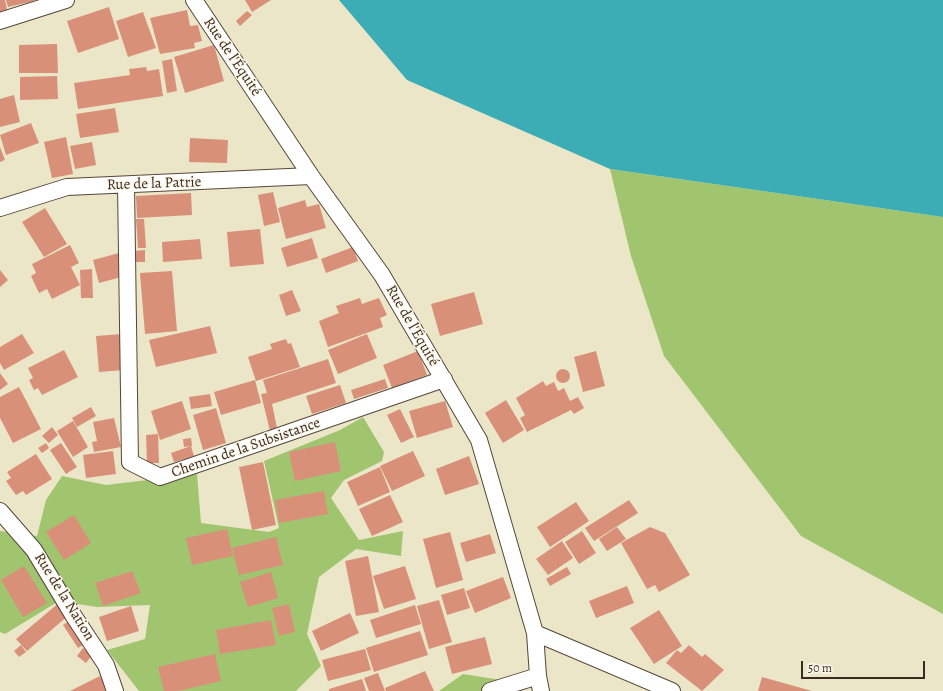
<!DOCTYPE html>
<html>
<head>
<meta charset="utf-8">
<style>
  body { margin:0 }
  #map { position:relative; width:943px; height:691px; overflow:hidden; background:#ece6c8; font-family:Alegreya,serif }
  canvas { display:block }
  .scale { position:absolute; left:801px; top:661px; width:124px; height:18px; box-sizing:border-box; border:2px solid #3b2a1e; border-top:0; padding-left:5px; font-size:12px; line-height:14px; white-space:nowrap; color:#3b2a1e; -webkit-text-stroke:3px #fbf7ec; paint-order:stroke }
</style>
</head>
<body>
<div id="map">
<canvas width="943" height="691"></canvas>
<div class="scale">50 m</div>
</div>
<script>
const g = document.querySelector('canvas').getContext('2d');
g.lineJoin = 'round';
function fillPath(path, color) { g.fillStyle = color; g.fill(path, 'evenodd'); }
const shape = rows => new Path2D(rows.map(r => 'M' + r).join(''));
function strokePath(path, color, width, dash) { g.strokeStyle = color; g.lineWidth = width; g.lineCap = dash ? 'butt' : 'round'; g.setLineDash(dash || []); g.stroke(path); }
function drawText(font, color, halo, rows, align = 'center') {
  g.font = font + ' Alegreya,serif'; g.lineWidth = 3; g.setLineDash([]); g.textBaseline = 'middle'; g.strokeStyle = halo; g.fillStyle = color; for (const [text, x, y, turn = 0] of rows) {
    g.save(); g.translate(x, y); g.rotate((+turn || 0) * Math.PI / 180); g.textAlign = isNaN(turn) ? turn : align; if (halo) g.strokeText(text, 0, 0); g.fillText(text, 0, 0); g.restore();
  }
}
const green = shape([
  [610,169,943,217,943,614,801,536,664,356,631,256],
  [363,417,384,452,382,461,344,480,331,498,359,540,403,531,401,556,356,549,319,577,307,634,321,666,296,691,139,691,107,650,145,639,150,605,97,607,59,601,5,634,0,632,0,531,37,536,46,500,62,476,106,485,197,474,201,523,269,532,279,528,264,461,340,430],
  [463,674,507,681,521,691,439,691]
]);
const water = shape([
  [339,0,943,0,943,217,610,169,407,80]
]);
const building = shape([
  [0,0,5,0,7,10,0,12],
  [6,0,34,0,34,1,8,7],
  [245,0,271,0,252,12],
  [109,7,119,39,78,53,67,21],
  [187,10,190,26,198,25,202,41,194,43,195,48,160,54,150,18],
  [247,11,252,15,240,26,236,21],
  [143,12,156,48,128,57,116,21],
  [57,44,58,73,19,73,19,45],
  [214,45,224,81,185,93,174,57],
  [172,59,177,91,167,93,162,61],
  [146,67,147,71,159,69,163,96,78,109,74,83,130,75,129,69],
  [57,76,58,99,20,100,20,77],
  [14,95,20,122,0,127,0,99],
  [115,108,119,132,80,138,76,114],
  [31,123,39,143,6,155,0,135],
  [66,137,73,174,52,178,44,142],
  [190,138,228,140,227,163,189,162],
  [92,142,96,165,75,169,70,146],
  [0,147,5,160,0,162],
  [273,192,280,222,264,226,258,195],
  [191,193,192,215,137,218,136,196],
  [305,200,307,207,319,204,326,228,286,239,278,208],
  [45,208,67,244,44,257,22,222],
  [136,219,144,219,146,248,138,248],
  [260,229,264,264,230,267,227,232],
  [312,238,318,258,287,267,281,248],
  [200,239,202,259,163,262,162,242],
  [70,245,79,263,71,267,80,285,52,299,47,289,39,293,31,276,36,273,32,264],
  [353,247,358,261,326,273,321,259],
  [145,250,145,262,134,262,133,251],
  [119,253,125,276,99,283,93,260],
  [92,269,93,298,81,298,80,270],
  [0,270,8,280,0,287],
  [172,271,177,331,145,334,140,273],
  [292,290,301,311,286,316,279,295],
  [474,292,483,324,440,336,431,304],
  [360,298,362,304,379,298,387,315,380,318,383,327,328,347,319,321,339,313,336,306],
  [210,326,217,353,156,367,149,340],
  [22,334,34,353,4,370,0,363,0,347],
  [122,334,124,370,99,372,96,336],
  [367,334,377,358,338,374,328,350],
  [286,339,288,344,291,343,300,367,256,381,248,357,272,349,270,344],
  [64,350,78,377,42,395,38,388,34,390,29,380,33,378,28,368],
  [418,351,427,375,392,388,383,365],
  [596,351,605,386,583,392,574,357],
  [328,359,336,383,272,404,278,433,271,435,261,394,267,393,263,380],
  '556 376a7 7 0 1 1 14 0a7 7 0 1 1-14 0Z',
  [0,373,8,384,0,390],
  [385,379,388,388,354,399,351,390],
  [255,380,261,403,221,415,214,392],
  [543,381,546,386,554,382,558,391,564,388,570,401,578,397,584,408,574,414,571,410,527,432,520,418,525,415,516,398],
  [340,385,346,403,312,414,306,396],
  [19,387,41,429,13,443,0,418,0,397],
  [210,394,212,406,191,409,189,397],
  [506,400,524,430,503,443,485,413],
  [182,401,191,429,160,440,151,411],
  [445,401,453,427,417,438,409,411],
  [91,407,96,416,77,427,72,418],
  [216,408,226,443,203,450,193,415],
  [400,409,414,437,401,443,387,415],
  [114,418,121,447,94,452,92,442,97,441,93,422],
  [73,421,88,447,73,457,57,431],
  [52,427,58,435,49,443,42,436],
  [158,434,159,463,147,463,146,435],
  [191,438,192,446,184,447,183,439],
  [335,442,341,471,295,481,289,452],
  [46,443,49,448,42,453,38,448],
  [61,443,77,467,66,474,50,450],
  [191,446,194,456,174,462,171,453],
  [113,451,116,474,86,478,83,455],
  [413,451,425,476,392,491,380,466],
  [36,454,52,479,26,495,23,491,16,495,6,481,11,478,7,472],
  [469,456,479,484,445,495,436,469],
  [263,462,276,525,252,530,239,467],
  [380,467,390,492,358,506,347,482],
  [324,491,328,514,279,523,275,500],
  [390,495,403,522,372,536,359,509],
  [629,500,638,513,594,541,585,528],
  [576,502,589,521,550,547,537,527],
  [74,515,91,543,64,560,46,532],
  [617,527,626,539,607,551,599,539],
  [650,527,665,533,690,575,659,592,655,585,647,589,621,543],
  [227,529,233,556,192,565,186,538],
  [582,531,596,553,579,564,565,542],
  [450,532,463,580,436,588,423,539],
  [490,534,496,553,466,562,460,543],
  [276,537,283,565,239,575,232,548],
  [562,541,573,558,548,575,536,559],
  [368,556,379,612,356,616,345,561],
  [24,566,47,603,23,617,1,580],
  [405,566,416,599,384,609,373,576],
  [567,567,571,574,550,586,546,579],
  [132,571,141,593,103,606,95,583],
  [271,572,278,598,248,607,240,582],
  [503,577,511,598,475,613,466,591],
  [627,586,634,603,596,618,589,601],
  [464,588,470,608,447,615,441,595],
  [439,600,452,642,429,649,417,606],
  [60,602,70,614,27,651,16,639],
  [289,604,295,632,279,636,272,608],
  [415,605,421,624,376,638,370,620],
  [131,606,139,631,107,641,99,617],
  [659,610,682,646,654,664,630,628],
  [350,613,359,633,321,651,312,631],
  [72,619,87,643,78,648,63,625],
  [271,620,276,645,220,654,216,630],
  [420,631,428,655,374,672,366,648],
  [485,637,492,664,452,674,445,647],
  [21,645,26,652,19,657,14,651],
  [689,645,702,657,705,654,724,670,702,691,666,663,677,650,681,653],
  [83,648,92,655,86,663,77,656],
  [365,649,371,670,328,681,322,660],
  [215,654,221,681,178,691,164,691,158,667],
  [425,671,434,691,386,691,385,688],
  [378,673,385,691,369,691,364,678],
  [100,676,108,691,70,691],
  [762,677,812,691,758,691],
  [362,679,366,691,329,691,329,689]
]);
const street = shape([
  [194,0,311,176,382,275,479,440,535,633,538,676,541,691],
  [0,21,66,0],
  [126,185,130,462,160,477,444,379],
  [0,208,67,187,311,176],
  [0,511,34,550,73,615,106,665,115,691],
  [535,633,672,691],
  [490,691,538,676]
]);
const streetNames = [
  ["Rue de l'Équité",232,57,56],
  ["Rue de la Patrie",154,184,-2],
  ["Rue de l'Équité",412,326,60],
  ["Chemin de la Subsistance",246,448,-19],
  ["Rue de la Nation",64,597,58]
];
fillPath(green, '#a1c56f');
fillPath(water, '#3cadb4');
fillPath(building, '#d99079');
strokePath(street, '#564638', 18);
strokePath(street, '#fff', 16);
drawText('15px', '#3b2a1e', '#fbf7ec', streetNames);
</script>
</body>
</html>
